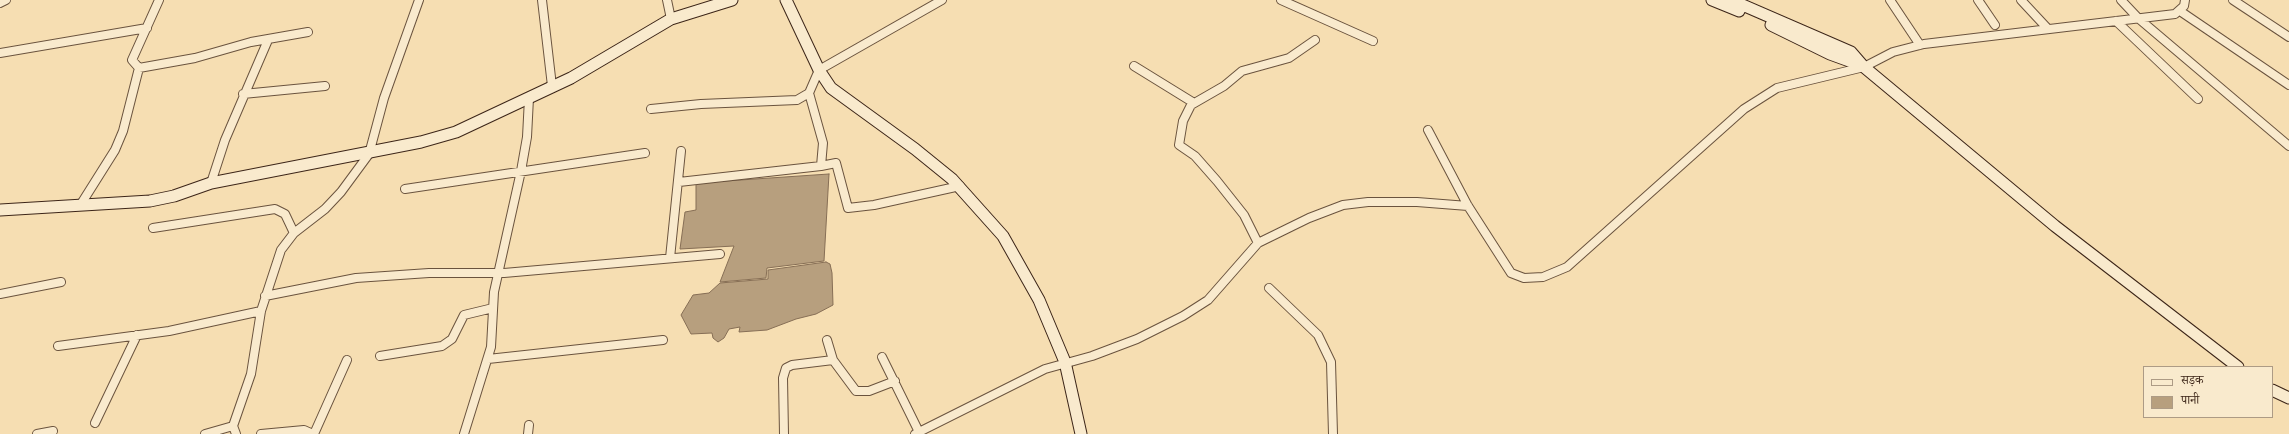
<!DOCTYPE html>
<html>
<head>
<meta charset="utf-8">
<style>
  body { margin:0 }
  #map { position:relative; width:2289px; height:434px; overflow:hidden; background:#f6deb2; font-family:"IM FELL English","Noto Serif Devanagari",serif }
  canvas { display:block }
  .legend { position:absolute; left:2143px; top:366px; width:130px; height:52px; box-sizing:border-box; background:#f9eacd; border:1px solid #ad9b85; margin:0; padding:5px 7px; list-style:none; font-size:12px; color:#3c2518 }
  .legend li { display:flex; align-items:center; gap:8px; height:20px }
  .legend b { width:20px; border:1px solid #ad9b85 }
</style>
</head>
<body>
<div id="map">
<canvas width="2289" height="434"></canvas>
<ul class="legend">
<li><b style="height:5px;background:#f9eacd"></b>सड़क</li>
<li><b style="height:11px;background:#b79f7e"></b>पानी</li>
</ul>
</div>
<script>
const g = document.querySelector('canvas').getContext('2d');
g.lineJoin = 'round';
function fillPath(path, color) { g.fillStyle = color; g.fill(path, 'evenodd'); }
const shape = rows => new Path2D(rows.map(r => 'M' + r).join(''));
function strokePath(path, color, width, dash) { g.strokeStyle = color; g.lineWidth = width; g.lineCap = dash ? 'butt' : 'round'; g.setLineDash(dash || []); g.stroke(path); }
const water = shape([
  [829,174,824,261,767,268,766,278,720,282,734,246,680,249,685,212,696,210,696,183,829,174],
  [826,262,830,264,832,273,833,305,816,314,796,319,767,330,739,332,740,327,729,329,724,338,718,342,713,338,712,333,691,334,681,315,693,295,709,293,720,283,768,279,768,270,826,262]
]);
const street = shape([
  [542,0,552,86],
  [667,0,671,19],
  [1281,0,1373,41],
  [1890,0,1920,45],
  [1978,0,1995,25],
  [2021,0,2048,29],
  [2121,0,2138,18,2289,146],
  [2233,0,2289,37],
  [0,3,6,0],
  [2180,11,2289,85],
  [2116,21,2198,99],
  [0,53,147,28],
  [1134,66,1194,103],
  [139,68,195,58,251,42,308,32],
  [243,94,325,86],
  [651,109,701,104,797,100,809,93,819,70,942,0],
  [1428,130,1468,206,1511,273,1524,278,1543,277,1567,267,1744,109,1777,88,1864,67,1893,52,1924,44,2175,14,2184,6,2185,0],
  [821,166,836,163,848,208,874,205,960,186],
  [679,182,821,166,823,143,809,93],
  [211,183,225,140,268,40],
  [405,189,645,153],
  [81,204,115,150,123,131,139,68,132,60,159,0],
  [153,228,275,209,285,214,294,233],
  [1258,243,1244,215,1217,181,1195,156,1179,145,1183,121,1191,105,1224,86,1242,71,1289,58,1315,40],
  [670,258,681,151],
  [1269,288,1318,335,1331,362,1333,434],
  [0,294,61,282],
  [265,296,356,278,429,273,504,273,720,254],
  [827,340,833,360,856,391,869,391,895,381],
  [58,346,169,331,261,311],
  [380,356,442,346,452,339,464,315,493,308],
  [882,357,919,432],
  [488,359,663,340],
  [95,423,137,335],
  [37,434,53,431],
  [205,434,233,426],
  [236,434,233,426,251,374,261,311,281,250,294,233,325,209,341,192,369,154,384,98,419,0],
  [261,434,304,430,313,434],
  [314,434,347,360],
  [464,434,491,347,494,292,521,171,527,137,529,98],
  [528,434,529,425],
  [784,434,783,378,786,368,792,365,833,360],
  [915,434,1045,369,1092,356,1137,339,1183,316,1208,300,1258,243,1309,218,1343,205,1368,202,1417,202,1468,206]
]);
const secondary = shape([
  [786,0,819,70,831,88,915,149,952,179,1003,236,1039,300,1065,362,1081,434],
  [1712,0,1739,11],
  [1731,0,1851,52,1864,67,2055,226,2238,367],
  [1771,25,1830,54,1863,66],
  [0,210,150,201,174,196,211,183,421,142,456,132,571,78,671,19,732,0],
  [2272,390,2289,398]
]);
fillPath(water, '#b79f7e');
strokePath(water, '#866e55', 1);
strokePath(street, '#6a533e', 10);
strokePath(secondary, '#3c2518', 13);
strokePath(street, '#f9eacd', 8);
strokePath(secondary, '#f9eacd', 11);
</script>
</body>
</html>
